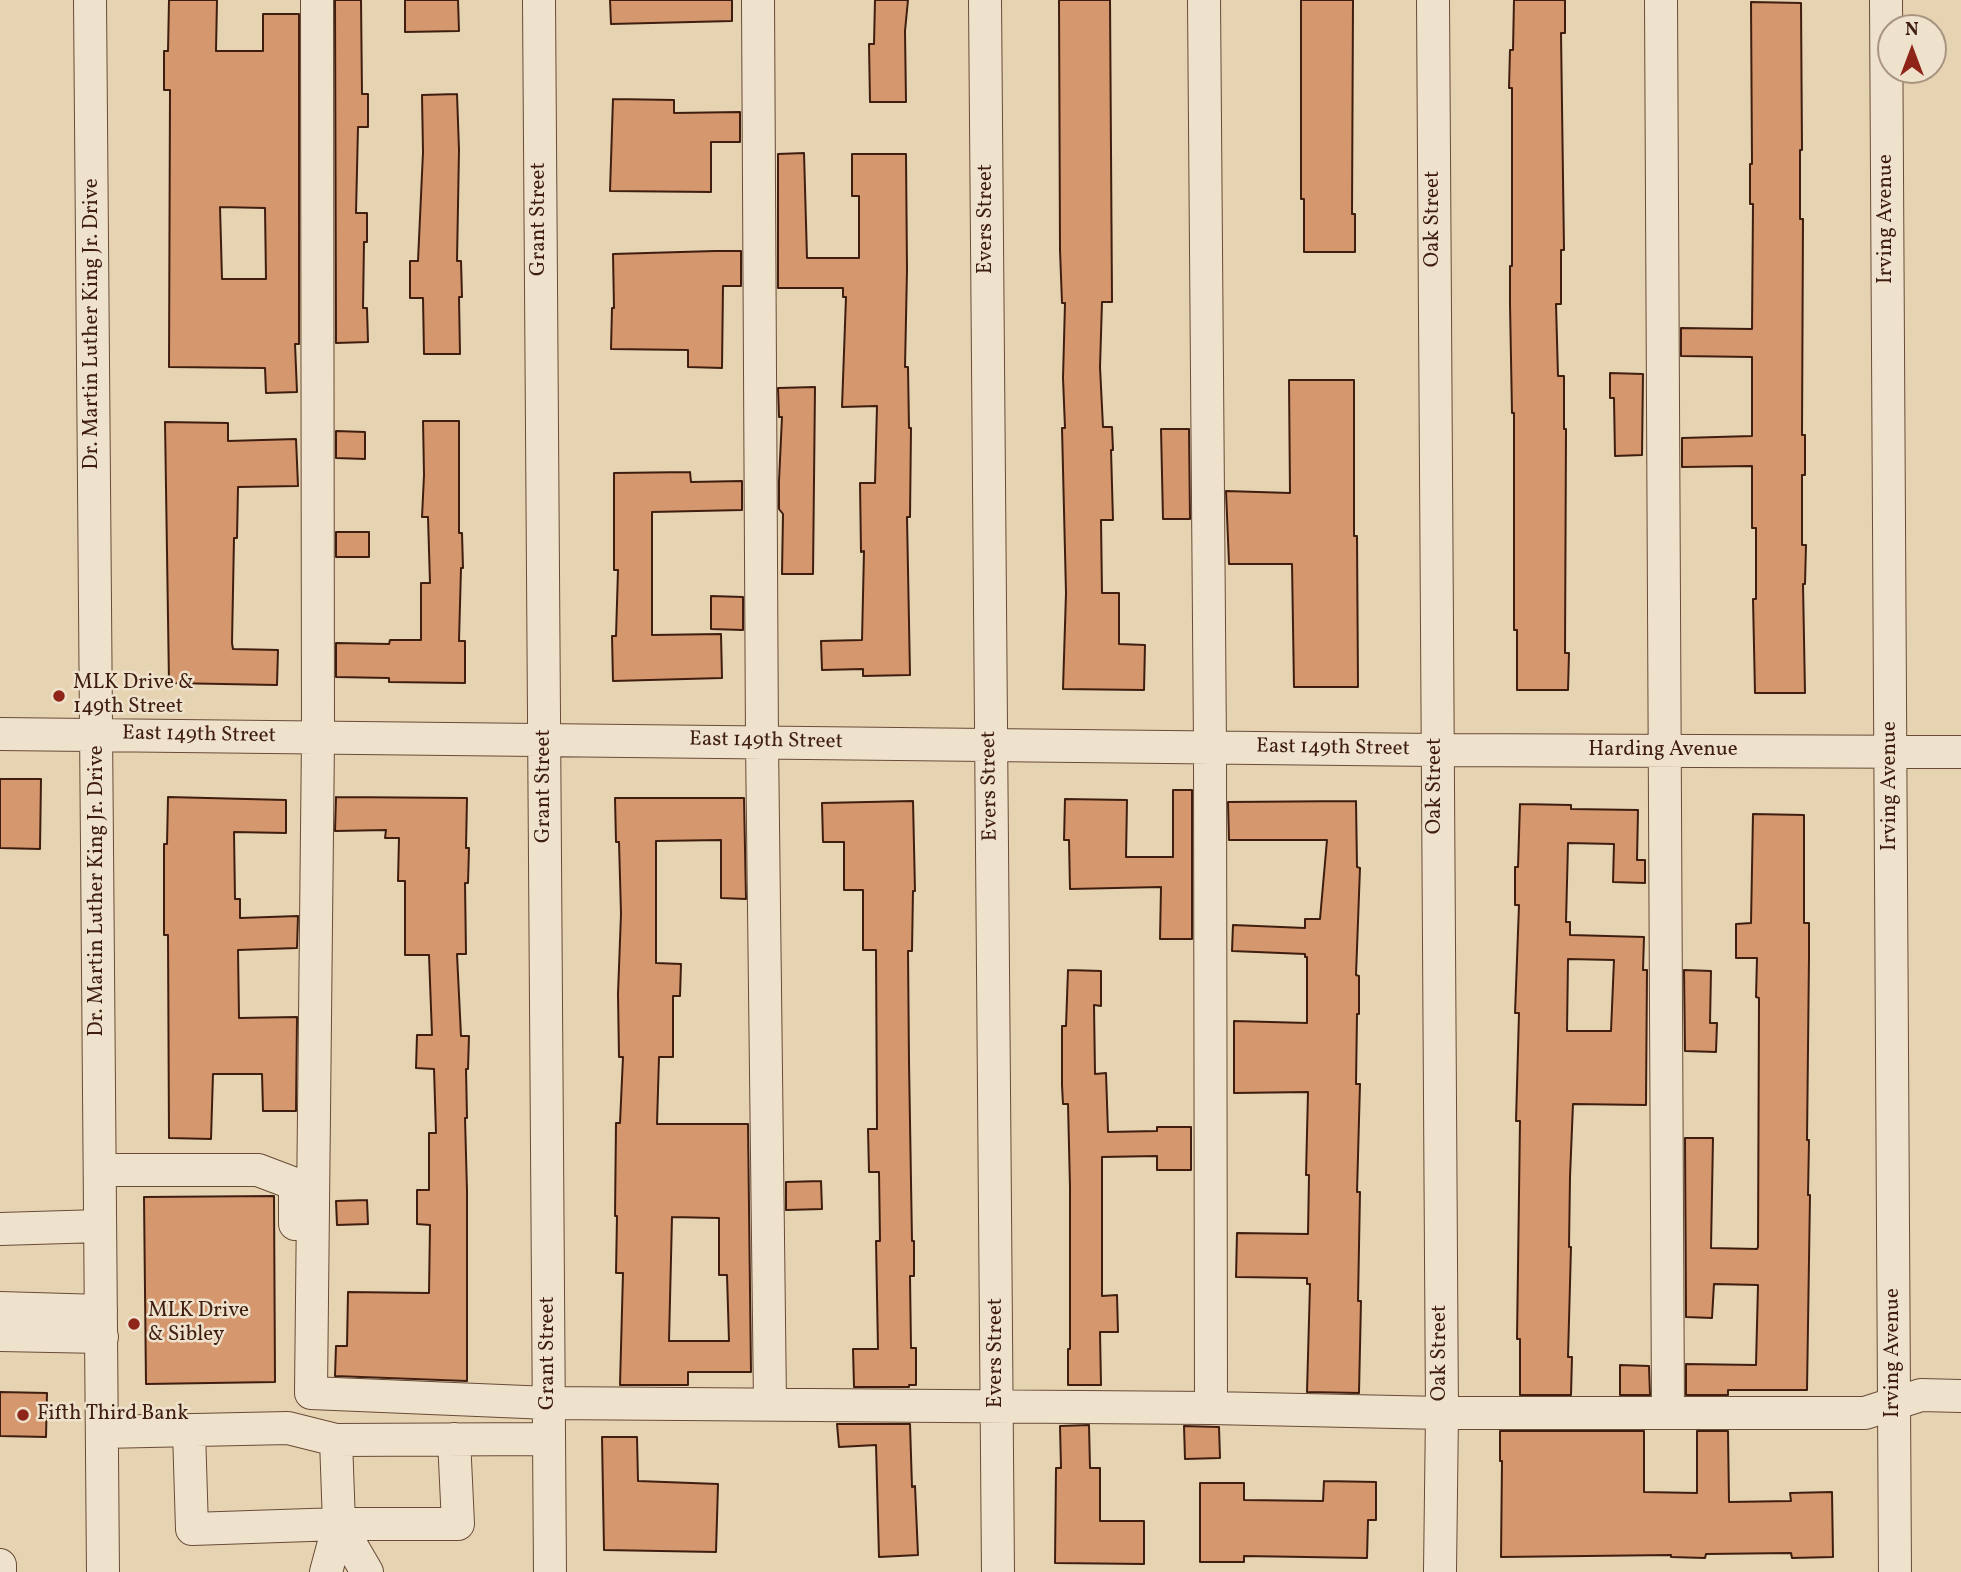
<!DOCTYPE html>
<html>
<head>
<meta charset="utf-8">
<style>
  body { margin:0 }
  #map { position:relative; width:1961px; height:1572px; overflow:hidden; background:#e6d3b1; font-family:Vollkorn,serif }
  canvas { display:block }
  .north { position:absolute; left:1877px; top:14px; width:70px; height:70px; box-sizing:border-box; background:#efe2cc; border:2px solid #a99481; border-radius:50%; rotate:0deg; font-size:19px; font-weight:700; line-height:28px; text-align:center; color:#3f1e10 }
  .north::after { content:''; display:block; margin:auto; width:24px; height:32px; background:#8f2418; clip-path:polygon(50% 0,100% 100%,50% 72%,0 100%) }
</style>
</head>
<body>
<div id="map">
<canvas width="1961" height="1572"></canvas>
<div class="north">N</div>
</div>
<script>
const g = document.querySelector('canvas').getContext('2d');
g.lineJoin = 'round';
function fillPath(path, color) { g.fillStyle = color; g.fill(path, 'evenodd'); }
const shape = rows => new Path2D(rows.map(r => 'M' + r).join(''));
function strokePath(path, color, width, dash) { g.strokeStyle = color; g.lineWidth = width; g.lineCap = dash ? 'butt' : 'round'; g.setLineDash(dash || []); g.stroke(path); }
function drawText(font, color, halo, rows, align = 'center') {
  g.font = font + ' Vollkorn,serif'; g.lineWidth = 5; g.setLineDash([]); g.textBaseline = 'middle'; g.strokeStyle = halo; g.fillStyle = color; for (const [text, x, y, turn = 0] of rows) {
    g.save(); g.translate(x, y); g.rotate((+turn || 0) * Math.PI / 180); g.textAlign = isNaN(turn) ? turn : align; if (halo) g.strokeText(text, 0, 0); g.fillText(text, 0, 0); g.restore();
  }
}
const building = shape([
  [169,0,217,0,216,51,263,51,263,14,299,14,299,344,295,344,297,392,266,393,265,368,169,367,170,90,164,90,164,51,168,51,169,0],
  [220,207,265,208,266,279,222,279,220,207],
  [335,0,361,0,362,94,368,94,368,127,358,127,356,213,367,213,367,242,364,242,363,308,367,308,368,342,336,343,335,0],
  [405,0,458,0,459,31,405,32,405,0],
  [610,0,732,0,732,21,611,24,610,0],
  [875,0,908,0,905,31,906,102,870,102,869,44,874,44,875,0],
  [1059,0,1110,0,1112,302,1102,302,1100,367,1103,427,1112,427,1113,450,1111,450,1113,520,1101,520,1102,593,1119,593,1119,644,1145,645,1144,690,1063,689,1066,593,1062,428,1065,428,1063,378,1065,303,1062,303,1060,250,1059,0],
  [1301,0,1353,0,1352,214,1355,214,1355,252,1304,252,1304,199,1301,199,1301,0],
  [1514,0,1565,0,1565,33,1561,33,1564,250,1561,250,1561,304,1556,304,1558,376,1564,376,1564,429,1566,429,1565,653,1569,653,1568,690,1517,690,1517,630,1514,630,1514,413,1512,413,1510,304,1510,266,1512,266,1512,88,1509,88,1510,50,1513,50,1514,0],
  [1751,2,1801,3,1802,150,1800,150,1800,219,1803,219,1802,435,1805,435,1805,475,1802,475,1802,545,1806,545,1805,584,1803,584,1805,693,1755,693,1753,599,1756,599,1756,528,1752,528,1752,466,1682,467,1682,438,1752,436,1752,357,1681,356,1681,328,1752,329,1753,204,1750,204,1750,164,1752,164,1751,2],
  [457,94,459,150,457,261,461,261,462,297,459,297,460,354,424,354,423,298,410,298,410,261,418,261,423,152,422,95,457,94],
  [613,99,674,100,674,113,740,112,740,142,711,142,711,192,610,191,613,99],
  [804,153,807,258,859,258,859,196,852,196,852,154,906,154,907,270,905,367,908,367,909,428,911,428,910,517,907,517,910,675,863,676,863,669,822,670,821,641,862,640,864,551,861,552,860,483,875,483,877,406,842,407,846,297,843,297,843,288,778,288,778,154,804,153],
  [715,251,741,251,741,286,723,286,722,368,688,367,688,350,611,349,612,308,614,308,613,254,715,251],
  [1610,373,1643,374,1642,455,1615,456,1614,398,1610,398,1610,373],
  [1289,380,1354,380,1354,536,1357,536,1358,687,1294,687,1292,564,1229,564,1226,491,1290,493,1289,380],
  [815,387,813,574,782,574,783,514,779,509,779,481,782,417,779,417,778,388,815,387],
  [423,421,459,421,459,533,462,533,463,568,461,568,459,641,465,641,465,683,389,682,389,678,336,677,336,643,389,644,390,640,421,640,421,583,430,583,428,517,422,517,424,475,423,421],
  [165,422,228,423,228,441,296,439,298,486,238,487,237,538,234,538,232,643,233,649,278,650,277,685,169,683,165,422],
  [1161,429,1189,429,1190,519,1163,519,1161,429],
  [336,431,365,432,365,459,336,458,336,431],
  [690,472,691,482,742,481,742,510,652,512,652,635,721,634,722,678,613,681,612,636,616,636,618,570,614,570,614,473,690,472],
  [336,532,369,532,369,557,336,557,336,532],
  [711,596,743,597,743,630,711,629,711,596],
  [0,779,41,779,40,849,0,848,0,779],
  [1173,790,1192,790,1192,939,1160,939,1161,887,1070,889,1069,840,1064,840,1065,799,1127,800,1126,857,1173,857,1173,790],
  [168,797,286,800,286,833,234,832,235,899,240,899,240,918,298,916,297,948,238,950,239,1018,297,1017,296,1111,263,1111,262,1074,213,1074,211,1139,169,1138,168,935,164,935,164,844,167,844,168,797],
  [336,797,467,798,466,848,469,848,468,883,465,883,466,954,457,954,461,1036,469,1036,468,1069,466,1069,467,1118,465,1118,467,1191,467,1381,335,1376,336,1346,347,1346,348,1292,429,1293,430,1225,417,1224,417,1190,429,1190,429,1133,436,1133,434,1069,416,1068,417,1035,432,1035,429,955,405,955,405,881,398,881,399,838,385,838,386,830,335,831,336,797],
  [615,798,744,798,746,899,721,898,721,840,656,841,656,963,681,964,680,996,673,996,673,1057,659,1057,657,1124,748,1124,751,1372,688,1372,688,1385,620,1385,623,1273,616,1273,617,1216,615,1216,616,1123,620,1123,623,1057,619,1057,618,994,621,914,619,842,616,842,615,798],
  [672,1217,719,1218,719,1275,727,1275,729,1341,669,1341,672,1217],
  [913,801,915,891,913,891,912,951,908,951,909,1062,912,1241,914,1241,914,1276,910,1276,911,1348,916,1348,916,1385,909,1385,909,1387,854,1387,853,1349,878,1349,876,1241,880,1241,879,1172,869,1172,868,1129,877,1129,876,950,863,950,863,890,844,890,844,842,823,842,822,803,913,801],
  [1356,801,1357,867,1360,868,1356,975,1359,976,1359,1014,1357,1014,1356,1084,1360,1084,1357,1192,1360,1192,1358,1301,1361,1301,1359,1393,1307,1392,1310,1284,1307,1284,1307,1278,1236,1277,1237,1233,1308,1234,1309,1175,1306,1175,1308,1092,1234,1093,1234,1021,1307,1023,1307,957,1305,957,1305,954,1232,951,1233,925,1305,928,1305,919,1320,919,1327,840,1229,840,1228,802,1356,801],
  [1520,804,1571,805,1571,809,1638,810,1637,860,1645,860,1645,883,1613,882,1614,844,1568,843,1566,922,1570,922,1570,935,1644,937,1643,970,1647,970,1646,1105,1573,1104,1570,1177,1569,1247,1571,1247,1568,1357,1572,1357,1571,1395,1520,1395,1520,1339,1517,1339,1520,1121,1516,1121,1519,1013,1515,1013,1519,905,1515,905,1515,867,1518,867,1520,804],
  [1568,959,1614,960,1611,1031,1567,1031,1568,959],
  [1753,814,1804,815,1804,923,1809,923,1809,957,1807,1140,1809,1140,1808,1195,1810,1195,1807,1390,1728,1390,1728,1395,1686,1395,1686,1364,1756,1365,1758,1285,1714,1284,1712,1318,1686,1317,1685,1138,1713,1138,1711,1248,1757,1249,1758,1247,1759,998,1756,997,1757,958,1736,958,1736,924,1751,923,1753,814],
  [1068,970,1101,971,1101,1006,1094,1005,1095,1074,1106,1073,1108,1132,1157,1131,1157,1127,1191,1127,1191,1170,1157,1170,1157,1156,1102,1157,1102,1296,1117,1295,1118,1332,1100,1332,1101,1385,1068,1385,1068,1349,1070,1349,1070,1187,1068,1104,1063,1104,1062,1085,1062,1026,1066,1026,1068,970],
  [1684,970,1711,971,1710,1023,1717,1023,1716,1052,1685,1051,1684,970],
  [821,1181,822,1209,786,1210,786,1182,821,1181],
  [274,1196,275,1382,146,1384,144,1197,274,1196],
  [367,1200,368,1224,337,1225,336,1201,367,1200],
  [1620,1365,1649,1366,1650,1395,1620,1395,1620,1365],
  [0,1392,47,1393,46,1437,0,1436,0,1392],
  [837,1424,910,1424,912,1487,915,1486,918,1555,879,1557,876,1445,839,1447,837,1424],
  [1089,1425,1090,1468,1100,1468,1100,1521,1144,1521,1144,1564,1055,1563,1056,1468,1061,1468,1060,1426,1089,1425],
  [1184,1426,1219,1427,1220,1458,1185,1459,1184,1426],
  [1500,1431,1644,1431,1644,1492,1697,1493,1697,1431,1728,1431,1729,1502,1791,1501,1790,1493,1832,1492,1833,1557,1792,1558,1791,1553,1706,1554,1705,1558,1671,1557,1671,1555,1501,1557,1502,1461,1500,1461,1500,1431],
  [602,1437,637,1437,638,1481,718,1484,716,1552,604,1550,602,1437],
  [1324,1481,1376,1482,1376,1520,1368,1520,1367,1558,1244,1556,1244,1562,1200,1562,1200,1483,1244,1483,1244,1500,1323,1501,1324,1481]
]);
const minor = shape([
  [90,0,103,1572],
  [317,0,318,737,311,1393,549,1403,1211,1408,1442,1413,1865,1413,1921,1395,1961,1396],
  [539,0,550,1572],
  [758,0,762,742,770,1403],
  [985,0,998,1572],
  [1204,0,1210,747,1211,1408],
  [1433,0,1442,1413,1440,1572],
  [1661,0,1668,1411],
  [1886,0,1895,1572],
  [0,734,1436,750,1961,752],
  [100,1170,258,1170,295,1184,295,1224],
  [0,1229,100,1226],
  [0,1308,101,1311],
  [0,1335,102,1337],
  [189,1431,192,1529,339,1524,458,1524,454,1439],
  [102,1432,288,1428,336,1440,549,1439],
  [339,1524,367,1572],
  [0,1565,0,1572],
  [326,1572,339,1524,336,1440]
]);
const markers = [
  [59,696,7,"#8f2418"],
  [134,1324,7,"#8f2418"],
  [23,1415,7,"#8f2418"]
];
const streetNames = [
  ["Grant Street",540,219,-90],
  ["Evers Street",987,219,-90],
  ["Oak Street",1434,219,-90],
  ["Irving Avenue",1887,219,-90],
  ["Dr. Martin Luther King Jr. Drive",93,324,-90],
  ["East 149th Street",199,736,1],
  ["East 149th Street",766,742,1],
  ["East 149th Street",1333,749,1],
  ["Harding Avenue",1663,751],
  ["Grant Street",545,786,-90],
  ["Evers Street",991,786,-91],
  ["Oak Street",1436,786,-90],
  ["Irving Avenue",1891,786,-90],
  ["Dr. Martin Luther King Jr. Drive",98,891,-90],
  ["Grant Street",549,1353,-90],
  ["Evers Street",997,1353,-90],
  ["Oak Street",1441,1353,-90],
  ["Irving Avenue",1894,1353,-90]
];
const poiNames = [
  ["MLK Drive &",73,684],
  ["149th Street",73,708],
  ["MLK Drive",148,1312],
  ["& Sibley",148,1336],
  ["Fifth Third Bank",37,1415]
];
fillPath(building, '#d5976e');
strokePath(building, '#3f1e10', 2);
strokePath(minor, '#694b38', 34);
strokePath(minor, '#efe2cc', 32);
for (const [x, y, r, color] of markers) { const dot = new Path2D(); dot.arc(x, y, r, 0, 2 * Math.PI); g.fillStyle = color; g.fill(dot); strokePath(dot, '#efe2cc', 2.5); }
drawText('21px', '#3f1e10', '#efe2cc', streetNames);
drawText('21px', '#3f1e10', '#efe2cc', poiNames, 'left');
</script>
</body>
</html>
